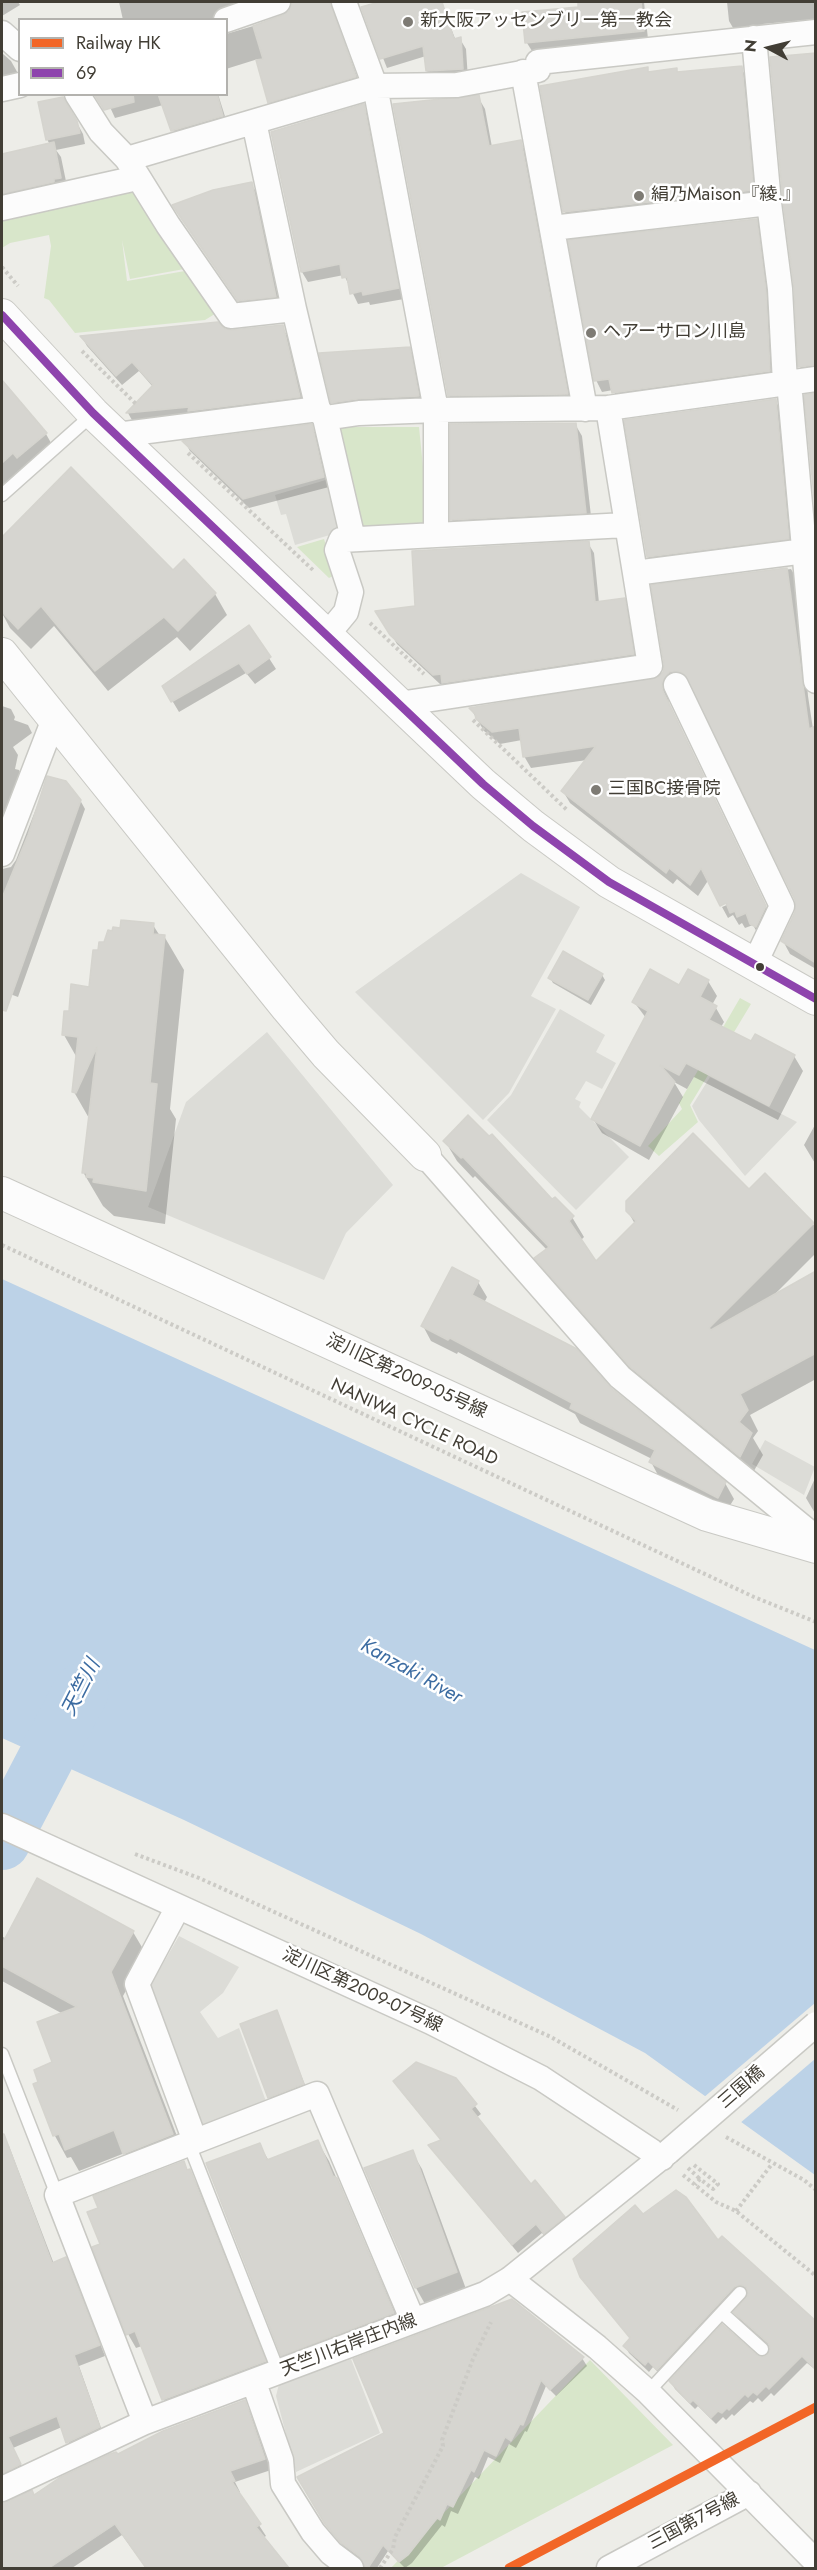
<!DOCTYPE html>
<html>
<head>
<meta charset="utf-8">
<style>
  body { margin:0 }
  #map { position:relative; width:817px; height:2570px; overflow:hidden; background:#edede8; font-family:Jost,sans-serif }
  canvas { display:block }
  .frame { position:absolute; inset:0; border:3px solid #423e35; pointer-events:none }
  .legend { position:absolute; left:18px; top:18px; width:210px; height:78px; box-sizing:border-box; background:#fff; border:2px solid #b3b2ae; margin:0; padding:8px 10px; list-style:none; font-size:18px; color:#423e35 }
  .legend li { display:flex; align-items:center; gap:12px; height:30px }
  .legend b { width:30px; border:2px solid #b3b2ae }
  .north { position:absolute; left:739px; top:18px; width:60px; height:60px; -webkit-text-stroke:4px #fff; paint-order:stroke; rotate:277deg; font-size:16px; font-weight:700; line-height:24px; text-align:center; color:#423e35 }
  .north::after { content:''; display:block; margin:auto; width:21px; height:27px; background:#423e35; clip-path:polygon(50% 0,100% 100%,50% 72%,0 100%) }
</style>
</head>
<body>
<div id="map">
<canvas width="817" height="2570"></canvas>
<div class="frame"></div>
<ul class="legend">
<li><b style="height:8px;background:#f26627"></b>Railway HK</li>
<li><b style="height:8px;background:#8e44ad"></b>69</li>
</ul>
<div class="north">N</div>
</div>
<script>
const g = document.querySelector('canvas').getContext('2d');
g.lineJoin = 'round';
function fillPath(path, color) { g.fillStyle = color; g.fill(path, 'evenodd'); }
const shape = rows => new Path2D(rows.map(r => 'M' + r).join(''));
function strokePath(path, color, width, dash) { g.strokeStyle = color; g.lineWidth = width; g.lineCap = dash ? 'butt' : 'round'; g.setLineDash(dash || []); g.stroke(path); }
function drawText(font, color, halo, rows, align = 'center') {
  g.font = font + ' Jost,"Noto Sans JP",sans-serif'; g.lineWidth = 5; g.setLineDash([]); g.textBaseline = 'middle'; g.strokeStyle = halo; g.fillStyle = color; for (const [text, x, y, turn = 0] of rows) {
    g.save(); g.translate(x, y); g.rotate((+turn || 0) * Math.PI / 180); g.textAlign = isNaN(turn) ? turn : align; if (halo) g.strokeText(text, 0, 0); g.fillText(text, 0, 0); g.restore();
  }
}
const green = shape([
  [129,190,137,192,184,269,130,279,122,240,127,281,185,271,218,312,205,320,75,333,49,300,44,298,51,246,49,235,10,243,2,248,2,216],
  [337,427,419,427,429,527,364,531,358,525],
  [324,539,335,575,329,578,297,547],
  [740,998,751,1004,690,1105,698,1122,659,1156,648,1146,682,1109,679,1103],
  [590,2360,673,2445,441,2568,391,2568]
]);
const parking = shape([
  [329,479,342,526,330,535,295,545,286,514,281,515,275,495],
  [521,873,580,907,531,996,556,1009,509,1093,483,1120,355,992],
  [560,1009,605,1035,596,1052,616,1063,602,1089,586,1081,575,1099,581,1102,579,1107,629,1157,576,1210,487,1120,511,1095],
  [267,1032,393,1185,346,1233,324,1280,148,1207,186,1102],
  [710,1077,797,1122,745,1176,699,1120,692,1106],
  [765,1440,815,1467,804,1495,752,1464],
  [179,1936,239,1967,223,1993,200,2012,218,2038,239,2028,267,2104,199,2130,146,1993],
  [351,2359,380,2433,296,2472,276,2396,279,2384]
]);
const water = shape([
  [2,1279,815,1650,815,2175,645,2053,421,1934,184,1820,2,1738]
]);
const pier = shape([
  [815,2003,815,2059,739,2124,703,2098]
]);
const shadow = shape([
  [2,2,18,2,20,5,2,16],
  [119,2,270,2,222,20,123,20],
  [292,2,334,2,335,18,361,87,275,112,269,102,258,59,226,69,226,34,284,17,290,12],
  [384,2,426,2,427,5,441,2,456,41,460,39,466,49,468,79,433,81,427,71,426,56,387,68,363,8],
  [579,2,644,2,648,39,532,51,527,43,580,8],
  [727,2,816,2,816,19,763,24,764,35,739,38,729,21],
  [2,53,11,61,20,77,2,87],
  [816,54,816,378,807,379,800,367],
  [741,68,747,78,758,200,571,222,565,212,542,87,647,69,650,74,676,70,678,73],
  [104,94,218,94,228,126,178,140,163,105,115,118],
  [478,97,485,109,492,147,520,142,527,154,573,406,456,407,449,395],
  [63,98,83,134,85,144,56,150,61,157,68,191,2,211,2,155,50,145,47,139],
  [363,106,369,117,404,299,370,305,369,302,358,304,344,275,308,282,302,272],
  [251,184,257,193,280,306,245,310,180,215],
  [756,220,763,232,772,303,776,382,620,404,613,390,602,392,596,380],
  [217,323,224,330,233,332,282,327,288,337,305,407,133,422,128,413,153,387,139,371,122,385,87,346,82,337],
  [409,348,413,356,422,403,338,409,334,402],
  [2,382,46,434,55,450,27,473,23,468,2,487],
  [775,401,782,411,794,549,655,568,648,557],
  [575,424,582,436,592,525,459,532,452,520],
  [311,426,317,436,329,487,249,508,190,451,185,442],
  [71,469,173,572,215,594,227,615,190,651,177,637,108,691,54,626,31,649,10,628,2,613,2,539],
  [588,543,594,553,599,603,624,600,630,610,638,664,449,692,444,684,440,684,397,644,383,621],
  [791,569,798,581,808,696,813,729,816,728,816,969,790,954,783,941,796,912,796,899,692,685,684,683,676,685,668,696,669,704,772,919,759,936,753,925,745,928,742,923,739,925,733,915,728,918,722,907,734,902,709,879,698,896,677,879,673,884,570,803,563,791,587,760,531,768,524,756,522,740,500,744,484,731,471,709,659,679,664,672,666,664,653,587],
  [249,627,276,669,255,684,246,673,179,712,164,687],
  [2,706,11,709,15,717,14,720,28,725,32,733,13,747,18,755,15,769,19,770,23,778,2,834],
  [48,778,80,800,85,809,18,997,2,991,2,869,11,867,16,860],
  [153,925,160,936,164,936,184,970,170,1109,176,1119,165,1224,114,1216,103,1206,83,1172,90,1120,74,1092,77,1058,64,1035,70,1013,91,988,99,951,105,944],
  [602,975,605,980,591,1005,553,983,550,978],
  [708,981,717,996,712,1005,716,1008,724,1022,721,1027,752,1043,794,1056,803,1071,778,1120,694,1077,687,1089,674,1082,683,1097,649,1160,602,1133,593,1119,646,1018,634,1002,680,987],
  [816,1123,816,1165,804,1145],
  [445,1141,552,1202,572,1217,584,1237,581,1240,596,1263,635,1224,627,1210,749,1191,765,1175,813,1224,816,1228,816,1253,774,1295,816,1273,816,1379,750,1415,758,1431,753,1438,763,1455,751,1476,643,1387,548,1278,536,1258,547,1250,475,1176,473,1178,457,1161],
  [478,1282,487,1297,484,1303,610,1389,725,1483,734,1499,726,1512,659,1477,651,1462,652,1459,580,1423,575,1414,458,1352,457,1354,431,1341,423,1326],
  [816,1476,816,1515,806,1498],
  [133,1932,146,1954,123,1996,185,2157,138,2175,125,2153,79,2171,71,2157,67,2158,55,2136,36,2088,60,2071,63,2014,2,1981,2,1936,6,1939],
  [276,2012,309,2095,276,2108,270,2097],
  [416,2064,453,2077,481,2114,476,2118,531,2186,563,2218,568,2227,550,2242,542,2233,518,2253,430,2146,442,2141,400,2090],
  [3,2135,9,2146,54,2264,65,2259,72,2270,105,2356,79,2366,105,2439,74,2453,62,2427,13,2448,26,2476,2,2489],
  [317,2141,329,2161,404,2333,294,2375,282,2355,259,2144,269,2161],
  [412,2152,422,2169,466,2289,425,2304,416,2288],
  [183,2163,198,2186,273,2376,172,2414,164,2400,142,2346,136,2348,128,2334,102,2245,100,2208],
  [642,2216,718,2242,816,2323,816,2370,807,2363,774,2396,771,2393,762,2402,758,2398,753,2403,750,2401,734,2416,732,2414,726,2420,723,2417,716,2424,698,2406,695,2409,675,2389,671,2382,756,2357,764,2359,770,2355,771,2348,740,2320,735,2312,751,2294,743,2292,662,2376,653,2367,649,2372,629,2353,625,2346,631,2339,581,2277],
  [582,2358,587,2366,556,2396,546,2386,527,2432,525,2431,516,2448,509,2444,500,2463,488,2457,479,2479,475,2477,458,2514,451,2511,445,2527,442,2525,412,2563,405,2568,388,2551,377,2568,369,2568,347,2550,331,2532,299,2478],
  [244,2402,250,2412,271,2470,235,2482,240,2492,238,2493,266,2536,263,2538,287,2568,146,2568,122,2535,72,2568,2,2568,2,2505,32,2492,34,2497,117,2456]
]);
const river = shape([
  [2,1842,81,1691]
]);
const building = shape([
  [292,2,330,2,356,77,268,103,256,60,263,59,253,26,283,15,289,11,292,2],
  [379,2,442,2,454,39,461,37,463,69,426,71,423,46,380,59,361,7,379,2],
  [578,2,641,2,644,31,525,43,522,12,578,7,578,2],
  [816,53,816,365,798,367,794,288,783,201,770,57,816,53],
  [742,66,754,190,563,212,540,86,648,67,648,72,677,68,677,72,742,66],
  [94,94,133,94,134,102,104,110,94,94],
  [158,94,217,94,223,116,171,131,158,94],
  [479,95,489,146,521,140,568,394,448,396,393,104,479,95],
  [63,97,77,121,80,133,46,140,38,102,63,97],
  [364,104,399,288,363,295,362,291,350,294,347,277,342,278,340,264,301,272,271,132,364,104],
  [54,142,61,178,54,179,54,182,2,194,2,154,54,142],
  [252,182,276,297,238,301,172,205,213,190,252,182],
  [757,219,766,290,770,371,612,393,609,379,594,381,568,240,757,219],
  [218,322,225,329,232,330,283,325,300,397,188,411,189,407,126,413,153,385,132,362,116,376,80,336,218,322],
  [410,347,419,396,358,399,331,403,319,353,410,347],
  [2,380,47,433,17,458,13,453,2,463,2,380],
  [816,393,816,517,804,395,816,393],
  [776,399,789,539,647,557,624,420,776,399],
  [576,423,586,513,450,520,450,424,576,423],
  [312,424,324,477,243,499,182,441,312,424],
  [71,467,173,570,184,559,216,593,178,631,164,617,95,671,41,606,18,629,2,612,2,537,71,467],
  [589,541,595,602,625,598,634,654,442,683,441,674,433,675,390,635,375,611,415,606,412,551,589,541],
  [787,568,809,729,816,726,816,963,781,941,795,912,795,900,684,674,678,671,669,672,662,683,663,691,766,906,756,927,750,924,746,913,737,917,735,911,730,913,726,903,720,906,701,868,690,885,669,868,666,873,561,791,596,746,523,757,519,728,492,732,476,719,475,714,469,708,658,677,663,672,664,664,651,585,787,568],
  [249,625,271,657,247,674,239,663,171,702,162,686,249,625],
  [47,776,66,781,81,800,6,1011,2,1010,2,898,28,835,47,776],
  [121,920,154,923,153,934,165,935,150,1083,157,1084,146,1191,93,1182,94,1178,86,1177,87,1173,82,1173,97,1047,76,1093,72,1092,78,1037,62,1035,64,1011,69,1011,71,984,89,987,93,950,98,950,99,942,104,942,108,930,112,931,113,927,120,928,121,920],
  [563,951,603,974,588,1000,548,978,563,951],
  [650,969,679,985,688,969,709,980,700,997,717,1006,709,1020,751,1041,755,1034,795,1055,769,1106,686,1063,679,1075,660,1065,675,1082,640,1146,591,1119,648,1011,632,1002,650,969],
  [468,1115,489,1136,492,1134,552,1199,555,1197,574,1216,569,1221,596,1261,636,1221,626,1211,626,1201,693,1133,749,1189,765,1173,814,1223,709,1328,711,1330,816,1271,816,1353,740,1394,748,1410,739,1422,752,1433,740,1457,630,1367,534,1258,549,1247,463,1157,461,1158,443,1141,468,1115],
  [452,1267,479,1281,472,1295,577,1349,611,1388,726,1482,718,1498,649,1462,655,1450,570,1408,572,1403,450,1338,448,1340,421,1326,452,1267],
  [37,1878,134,1931,111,1972,173,2134,123,2154,114,2130,65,2150,59,2134,53,2136,33,2084,38,2082,34,2070,52,2062,37,2022,77,2007,2,1966,2,1944,37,1878],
  [277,2010,304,2084,268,2098,240,2024,277,2010],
  [416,2062,456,2078,477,2104,471,2109,531,2184,535,2180,565,2217,544,2234,536,2224,512,2245,428,2145,441,2140,393,2081,416,2062],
  [2,2134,4,2134,52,2263,66,2257,100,2345,74,2355,100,2427,66,2443,57,2416,8,2437,21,2464,2,2474,2,2134],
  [318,2140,333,2176,337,2178,394,2313,281,2356,206,2163,260,2143,267,2160,318,2140],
  [413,2150,457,2272,415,2288,364,2168,413,2150],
  [184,2161,187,2170,190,2169,266,2361,162,2400,135,2331,126,2335,92,2247,100,2244,87,2212,98,2208,93,2196,184,2161],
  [676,2190,686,2197,718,2240,722,2236,816,2321,816,2370,802,2356,769,2389,766,2386,757,2395,753,2392,748,2397,745,2394,729,2410,727,2408,722,2413,718,2411,711,2418,693,2400,690,2403,669,2381,722,2324,757,2355,764,2357,768,2354,770,2347,768,2343,733,2312,748,2295,746,2287,741,2285,734,2287,657,2370,648,2361,645,2365,623,2346,630,2338,580,2277,573,2259,635,2205,643,2214,676,2190],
  [512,2299,584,2357,550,2390,541,2380,523,2425,520,2424,511,2441,505,2437,496,2456,484,2450,474,2472,471,2470,453,2507,447,2504,440,2520,437,2518,408,2555,399,2562,383,2545,368,2568,365,2568,360,2557,341,2543,325,2524,297,2477,384,2433,353,2359,512,2299],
  [245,2400,265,2459,230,2471,235,2481,232,2482,261,2524,256,2527,289,2568,146,2568,115,2524,49,2568,2,2568,2,2503,32,2490,34,2495,59,2478,110,2454,116,2452,118,2454,163,2431,245,2400]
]);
const path = shape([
  [2,267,18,286],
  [82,351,137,405],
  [188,453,314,571],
  [370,623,424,674],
  [473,720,567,810],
  [2,1245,754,1597,816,1622],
  [135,1854,199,1878,551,2037,678,2110],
  [726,2137,804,2180,816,2190],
  [694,2165,718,2184,713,2189,700,2179,695,2185],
  [688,2168,700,2179],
  [683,2175,716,2202,736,2211,816,2276],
  [736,2211,772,2164],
  [380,2568,393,2549,395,2537,443,2446,442,2440,473,2359,491,2322]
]);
const service = shape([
  [2,495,93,414],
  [2,2054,57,2195],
  [189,2144,279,2373],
  [722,2313,762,2349],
  [648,2392,740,2293]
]);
const minor = shape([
  [344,2,375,86,436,410,436,535],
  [226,20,278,2],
  [2,33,20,49],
  [754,38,769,203],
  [523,72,585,409],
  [2,89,20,85],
  [77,94,101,132,127,159,168,225,231,316,294,309,318,409,325,418,359,413,436,410,608,408,816,379],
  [254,122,294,309],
  [127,159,375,86,457,85,538,70,538,62,816,32],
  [2,208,137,178],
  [552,228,769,203,780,289,785,383],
  [789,382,816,681],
  [608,408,635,573],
  [325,418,353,539],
  [117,435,318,409],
  [327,635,346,612,351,592,337,550,341,540,626,525],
  [676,685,782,906,754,965],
  [399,704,650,666,635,573,805,551],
  [2,854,54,719],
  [425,1155,620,1377,816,1538],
  [2,1826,431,2022,541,2078,662,2158],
  [178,1907,137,1984,195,2141],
  [510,2279,597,2347,648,2392,816,2562],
  [254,2383,281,2460,283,2484,313,2532,331,2553,351,2568],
  [145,2422,57,2195,317,2094,413,2321],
  [2,2489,145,2422,485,2294,510,2279,668,2152],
  [609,2568,749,2493]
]);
const tertiary = shape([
  [2,315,93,413,483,784,533,826,609,882,816,999],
  [2,654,287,1008,326,1054,425,1155],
  [2,1193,707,1515,816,1547]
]);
const minorBridge = shape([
  [668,2152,816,2024]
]);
const bus1 = shape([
  [2,315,93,413,483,784,533,826,609,882,816,999]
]);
const rail1 = shape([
  [509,2568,816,2407]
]);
const markers = [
  [408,22,6,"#7e7b74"],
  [639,196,6,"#7e7b74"],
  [591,333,6,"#7e7b74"],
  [596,790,6,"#7e7b74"],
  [760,967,5,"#423e35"]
];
const poiNames = [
  ["新大阪アッセンブリー第一教会",420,22],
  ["絹乃Maison『綾.』",651,196],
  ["ヘアーサロン川島",603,333],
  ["三国BC接骨院",608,790]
];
const streetNames = [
  ["淀川区第2009-05号線",406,1377,25],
  ["NANIWA CYCLE ROAD",414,1423,25],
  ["淀川区第2009-07号線",362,1991,25],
  ["三国橋",742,2088,-41],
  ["天竺川右岸庄内線",349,2346,-21],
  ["三国第７号線",694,2522,-28]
];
const waterNames = [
  ["Kanzaki River",411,1672,29],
  ["天竺川",82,1688,-63]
];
fillPath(green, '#d8e6ca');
fillPath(parking, '#dcdcd7');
fillPath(water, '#bcd2e7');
fillPath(pier, '#edede8');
fillPath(shadow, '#0003');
strokePath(river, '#bcd2e7', 56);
fillPath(building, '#d6d5d0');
strokePath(building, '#d5d4ce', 1.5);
strokePath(service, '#c9c9c4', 15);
strokePath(minor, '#c9c9c4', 27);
strokePath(tertiary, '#c9c9c4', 34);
strokePath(path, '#cccbc6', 4, [3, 3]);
strokePath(service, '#fcfcfc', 12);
strokePath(minor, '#fcfcfc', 24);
strokePath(tertiary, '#fcfcfc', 32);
strokePath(minorBridge, '#c9c9c4', 27, []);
strokePath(minorBridge, '#fcfcfc', 24);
strokePath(bus1, '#8e44ad', 8);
strokePath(rail1, '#f26627', 9);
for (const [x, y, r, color] of markers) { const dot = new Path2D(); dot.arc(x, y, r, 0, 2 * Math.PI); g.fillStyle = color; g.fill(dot); strokePath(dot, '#fff', 2); }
drawText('18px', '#423e35', '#fff', poiNames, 'left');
drawText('18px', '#423e35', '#fff', streetNames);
drawText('italic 20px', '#3b6ba1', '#fff', waterNames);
</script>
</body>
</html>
